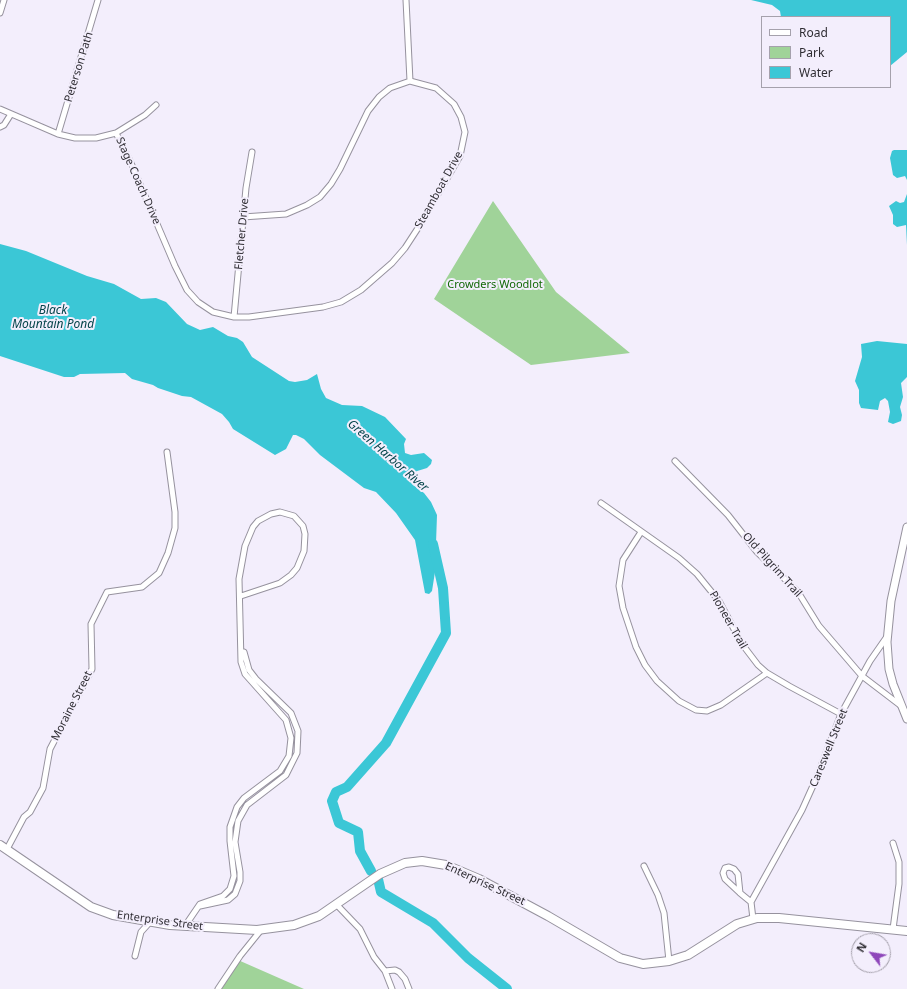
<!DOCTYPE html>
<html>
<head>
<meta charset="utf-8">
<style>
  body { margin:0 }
  #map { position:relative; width:907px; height:989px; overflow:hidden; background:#f3eefc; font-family:"Noto Sans",sans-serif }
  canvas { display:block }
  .legend { position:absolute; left:761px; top:16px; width:130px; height:72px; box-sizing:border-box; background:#f3eefc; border:1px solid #a5a1ac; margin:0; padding:5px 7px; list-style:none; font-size:12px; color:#2f2d33 }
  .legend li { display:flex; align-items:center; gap:8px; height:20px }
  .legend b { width:20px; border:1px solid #a5a1ac }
  .north { position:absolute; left:851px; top:933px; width:40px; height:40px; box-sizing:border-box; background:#f3eefc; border:1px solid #a5a1ac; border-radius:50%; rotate:301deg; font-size:11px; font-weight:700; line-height:16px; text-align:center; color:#2f2d33 }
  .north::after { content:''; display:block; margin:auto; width:14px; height:18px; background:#8e47ba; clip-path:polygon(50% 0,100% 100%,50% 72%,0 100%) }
</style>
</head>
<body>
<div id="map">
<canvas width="907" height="989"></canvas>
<ul class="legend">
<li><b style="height:5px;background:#fff"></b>Road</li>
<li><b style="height:11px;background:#a0d399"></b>Park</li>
<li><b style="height:11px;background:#3bc7d6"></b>Water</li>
</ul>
<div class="north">N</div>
</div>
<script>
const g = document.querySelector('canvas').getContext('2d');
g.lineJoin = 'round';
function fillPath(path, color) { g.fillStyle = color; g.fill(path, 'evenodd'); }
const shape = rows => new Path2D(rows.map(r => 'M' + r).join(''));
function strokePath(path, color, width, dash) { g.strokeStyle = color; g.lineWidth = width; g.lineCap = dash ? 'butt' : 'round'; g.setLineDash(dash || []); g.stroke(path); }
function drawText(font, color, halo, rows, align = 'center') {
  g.font = font + ' "Noto Sans",sans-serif'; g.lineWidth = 4; g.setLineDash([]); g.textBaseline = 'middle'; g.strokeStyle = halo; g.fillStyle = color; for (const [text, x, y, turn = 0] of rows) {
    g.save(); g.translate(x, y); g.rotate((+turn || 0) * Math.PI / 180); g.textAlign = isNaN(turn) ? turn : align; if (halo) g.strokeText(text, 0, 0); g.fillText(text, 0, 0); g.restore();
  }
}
const green = shape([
  [493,201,556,292,630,353,531,365,434,299],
  [238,960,304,989,220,989]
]);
const water = shape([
  [751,0,907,0,907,52,890,66,890,17,781,17,780,11,772,5],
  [894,150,907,150,907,180,905,176,897,178,893,175,890,158,892,151],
  [907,194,907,245,906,225,897,227,893,224,893,215,889,206,896,201,900,203,904,202],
  [0,244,26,251,87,276,114,284,141,299,156,298,166,302,187,324,200,330,213,327,228,336,237,338,243,342,252,357,289,381,295,382,307,380,317,374,321,389,326,398,342,405,362,406,385,417,406,439,404,444,405,453,411,455,424,453,432,460,431,464,427,468,414,472,411,480,413,485,424,493,431,502,437,515,435,572,432,591,429,594,425,593,415,540,396,513,376,492,364,488,320,455,304,439,296,435,293,435,286,449,275,455,233,429,229,422,222,414,191,397,182,396,158,388,153,385,132,379,125,373,80,374,74,377,64,377,0,356],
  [877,341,907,344,907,377,901,383,903,397,900,407,902,415,901,421,893,424,888,422,890,412,888,401,885,398,880,401,878,410,861,408,859,403,859,390,855,381,862,357,861,344]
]);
const river = shape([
  [371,871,360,851,358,832,339,823,332,801,336,792,347,787,386,743,446,633,443,588,433,544],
  [378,879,381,892,433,923,468,958,507,989]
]);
const minor = shape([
  [406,0,410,81],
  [0,13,4,0],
  [0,109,58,134,75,138,96,138,116,133,131,163,175,266,187,290,198,302,213,312,234,317,249,317,323,307,341,302,361,290,392,263,405,248,420,225,460,156,465,132,461,117,454,104,436,88,410,81,390,88,379,97,368,111,340,169,331,184,320,197,307,205,286,214,243,217],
  [0,127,4,125,11,114],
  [116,133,145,115,156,105],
  [58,134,98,0],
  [234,317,246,188,252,152],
  [675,461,728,515,757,552,798,592,819,626,862,676,900,705],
  [601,503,679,558,697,574,719,601,742,644,758,665,767,673,789,686,841,714],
  [641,532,623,560,619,586,623,608,636,647,645,665,657,681,679,701,696,710,707,711,721,705,767,673],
  [893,843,899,862,899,884,893,929],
  [7,849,24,817,30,812,43,788,50,749,92,669,91,624,107,592,142,587,159,573,168,553,175,528,175,512,167,452],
  [644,866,658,895,664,913,669,961],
  [740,893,738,874,734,869,729,867,725,868,723,873,725,879,740,893,751,902],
  [336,904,360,929,374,957,385,971,392,989],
  [200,906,228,900,235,894,240,881,240,872,235,842,238,821,247,805,286,775,297,753,298,731,291,713,256,679,249,670,244,652],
  [753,919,751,902,802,810,816,779,841,714,870,661,886,638],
  [185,926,200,904,223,896,230,889,234,876,230,841,230,827,237,807,244,798,280,771,289,756,291,738,286,720,245,674,241,662,239,579,245,546,253,527,258,521,271,514,280,512,294,516,303,526,305,534,304,551,297,568,291,575,280,583,241,596],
  [135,956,141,932,150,922],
  [385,971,395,970,399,972,405,979,409,989],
  [218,989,240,956,261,930]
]);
const secondary = shape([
  [907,527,891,601,887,642,889,669,893,684,907,719]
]);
const primary = shape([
  [0,845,91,907,113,915,170,925,257,930,294,925,319,916,380,874,405,863,422,861,446,865,479,879,548,916,620,958,643,964,669,961,688,955,737,924,757,918,779,918,907,931]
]);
const streetNames = [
  ["Peterson Path",79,67,-73],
  ["Stage Coach Drive",138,181,66],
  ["Steamboat Drive",439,190,-61],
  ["Fletcher Drive",242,234,-85],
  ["Old Pilgrim Trail",772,565,48],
  ["Pioneer Trail",728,620,60],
  ["Moraine Street",72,706,-63],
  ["Careswell Street",829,748,-68],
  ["Enterprise Street",485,884,25],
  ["Enterprise Street",160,921,8]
];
const parkNames = [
  ["Crowders Woodlot",495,285]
];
const waterNames = [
  ["Black",53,311],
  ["Mountain Pond",53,325],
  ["Green Harbor River",388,456,41]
];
fillPath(green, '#a0d399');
fillPath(water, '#3bc7d6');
strokePath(river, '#3bc7d6', 10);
strokePath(minor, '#96929e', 7);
strokePath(secondary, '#96929e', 9);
strokePath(primary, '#96929e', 10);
strokePath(minor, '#fff', 5);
strokePath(secondary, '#fff', 7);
strokePath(primary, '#fff', 8);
drawText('11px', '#2f2d33', '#f3eefc', streetNames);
drawText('11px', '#126806', '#f3eefc', parkNames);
drawText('italic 12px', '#04444a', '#f3eefc', waterNames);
</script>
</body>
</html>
